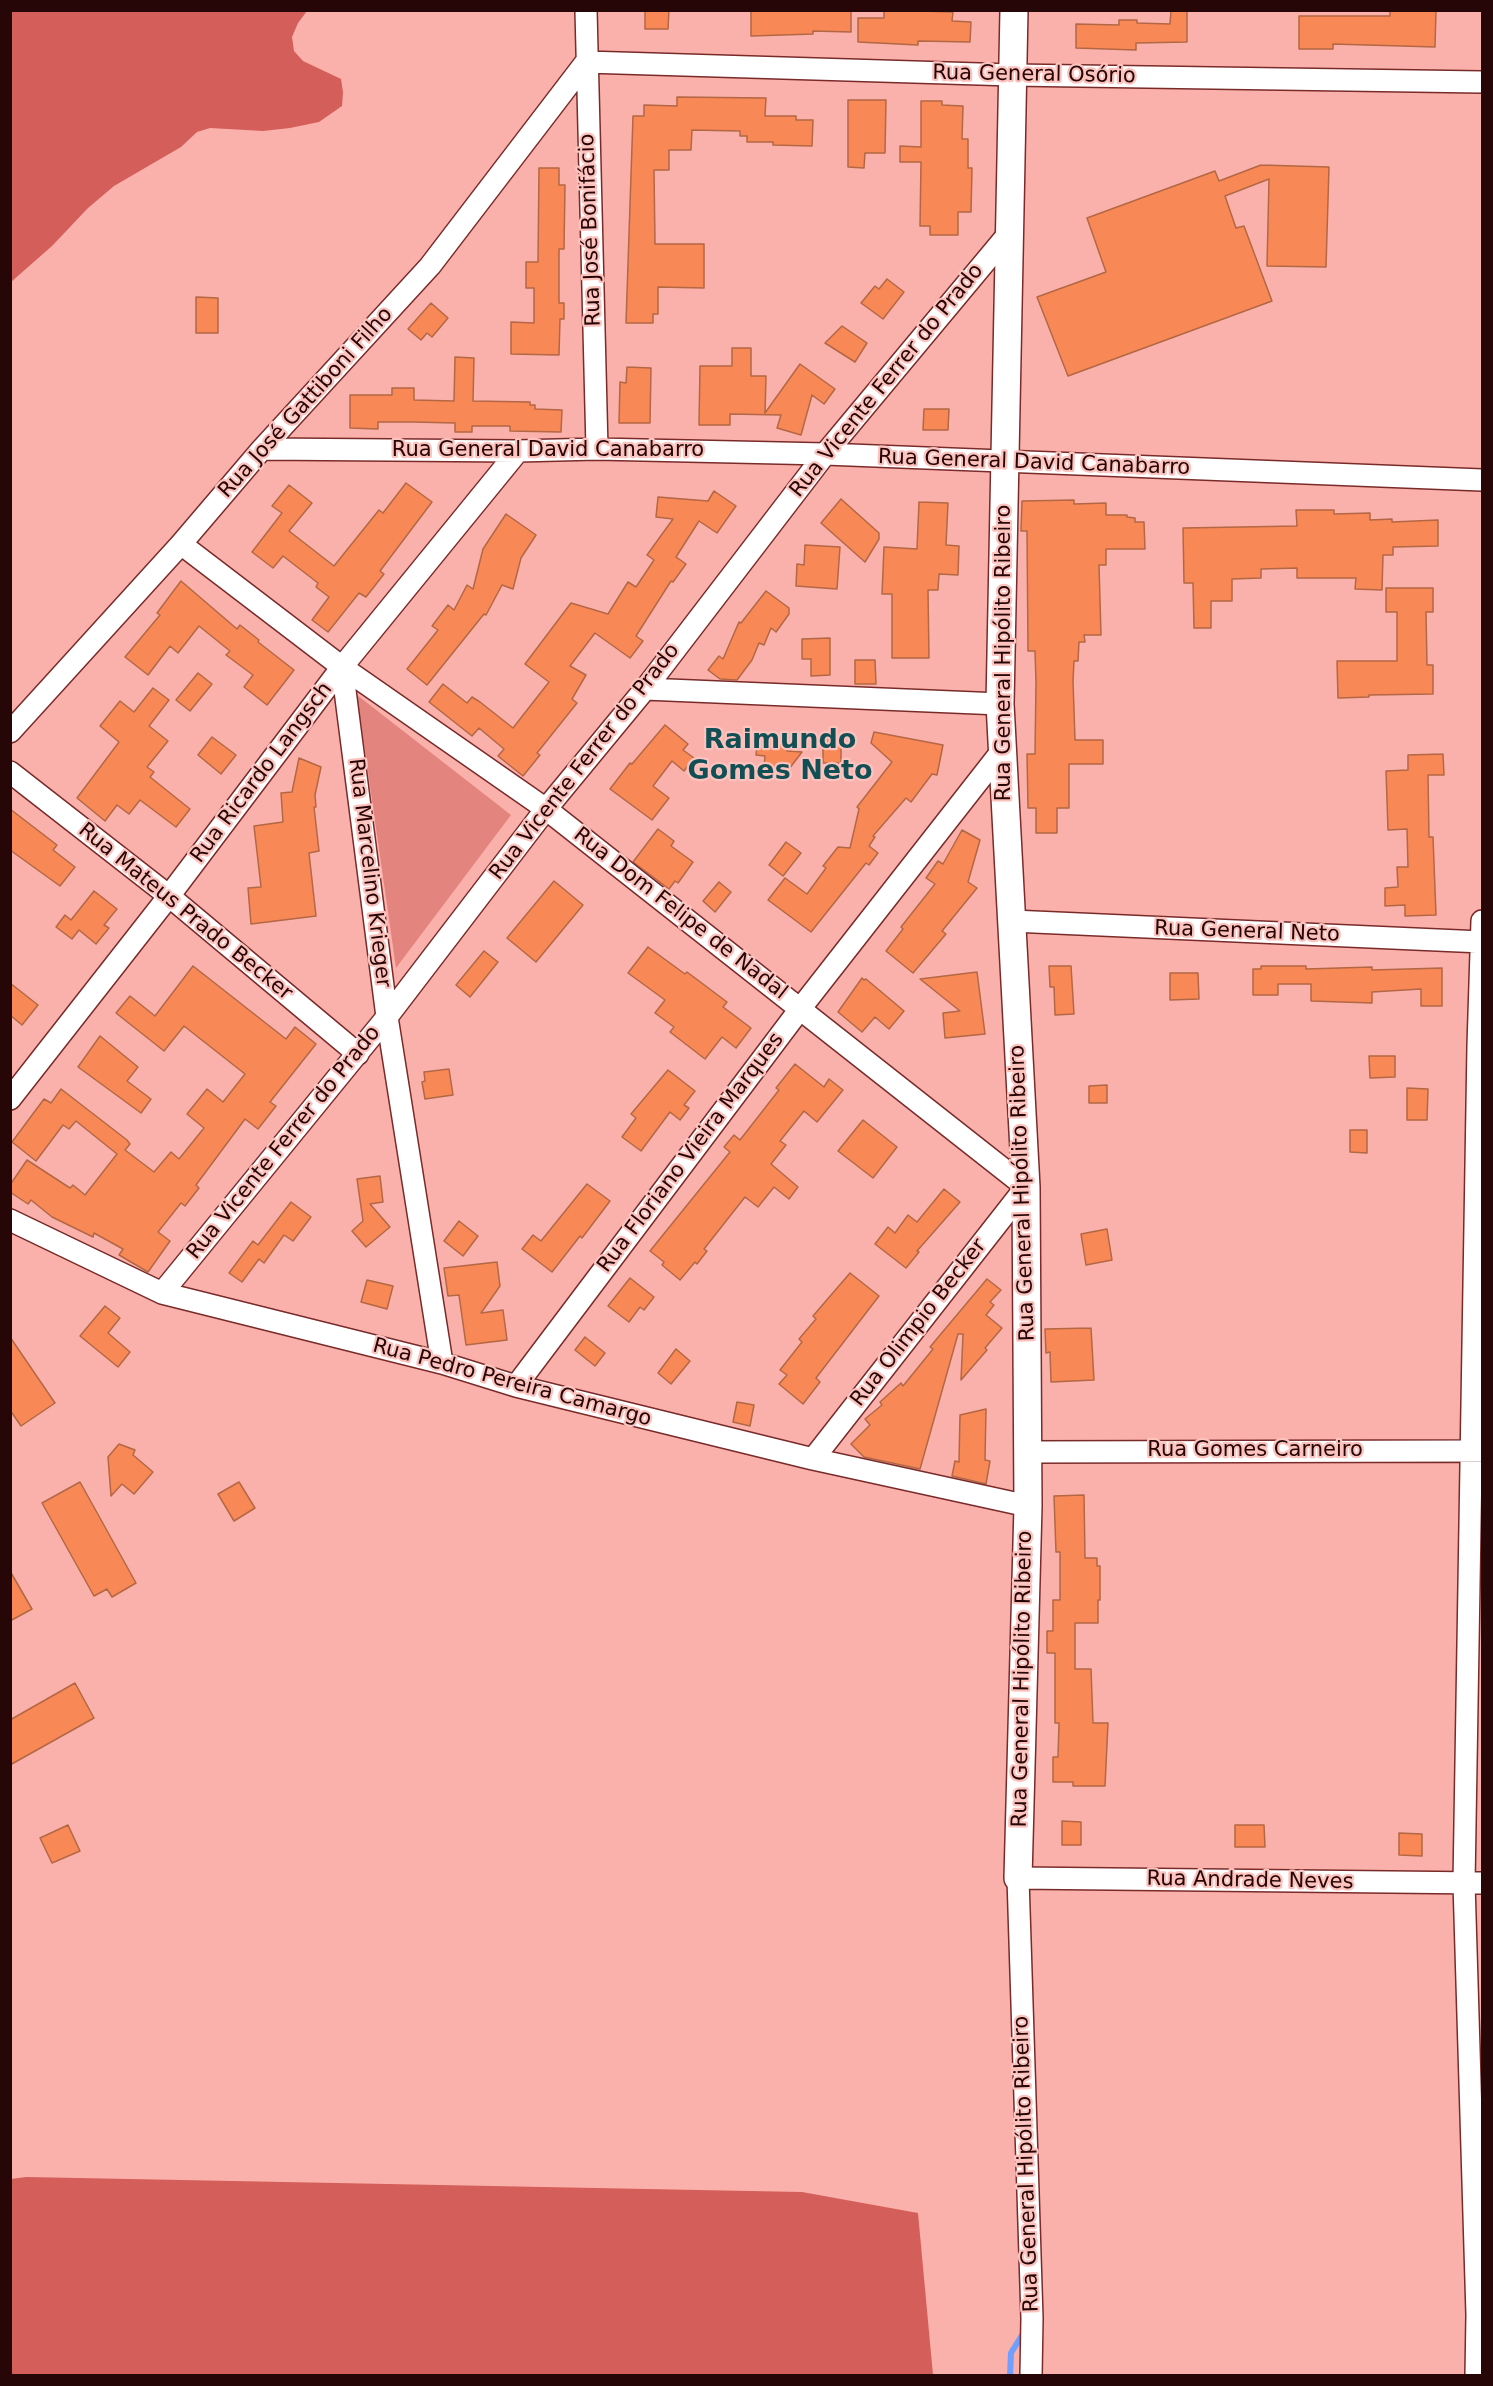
<!DOCTYPE html>
<html>
<head>
<meta charset="utf-8">
<style>
  body { margin:0 }
  #map { position:relative; width:1493px; height:2386px; overflow:hidden; background:#fbb1ab; font-family:"DejaVu Sans",sans-serif }
  canvas { display:block }
  .frame { position:absolute; inset:0; border:12px solid #260606; pointer-events:none }
</style>
</head>
<body>
<div id="map">
<canvas width="1493" height="2386"></canvas>
<div class="frame"></div>
</div>
<script>
const g = document.querySelector('canvas').getContext('2d');
g.lineJoin = 'round';
function fillPath(path, color) { g.fillStyle = color; g.fill(path, 'evenodd'); }
const shape = rows => new Path2D(rows.map(r => 'M' + r).join(''));
function strokePath(path, color, width, dash) { g.strokeStyle = color; g.lineWidth = width; g.lineCap = dash ? 'butt' : 'round'; g.setLineDash(dash || []); g.stroke(path); }
function drawText(font, color, halo, rows, align = 'center') {
  g.font = font + ' "DejaVu Sans",sans-serif'; g.lineWidth = 4.5; g.setLineDash([]); g.textBaseline = 'middle'; g.strokeStyle = halo; g.fillStyle = color; for (const [text, x, y, turn = 0] of rows) {
    g.save(); g.translate(x, y); g.rotate((+turn || 0) * Math.PI / 180); g.textAlign = isNaN(turn) ? turn : align; if (halo) g.strokeText(text, 0, 0); g.fillText(text, 0, 0); g.restore();
  }
}
const green = shape([
  [357,695,511,815,396,968]
]);
const forest = shape([
  [11,10,307,11,298,23,292,37,294,51,303,61,341,79,343,92,342,106,319,122,290,128,263,131,210,128,197,132,181,147,114,186,88,208,52,246,11,282],
  [26,2177,802,2192,918,2213,933,2375,11,2375,11,2179]
]);
const stream = shape([
  [1010,2376,1011,2353,1024,2332]
]);
const building = shape([
  [645,10,669,10,668,29,645,29,645,10],
  [751,10,851,10,851,32,813,31,813,34,751,36,751,10],
  [884,10,953,12,952,21,971,22,970,42,918,41,918,45,858,42,858,18,884,18,884,10],
  [1171,10,1187,10,1187,42,1136,43,1136,50,1076,48,1076,24,1119,25,1119,20,1137,20,1137,23,1170,24,1171,10],
  [1390,10,1436,10,1435,47,1333,44,1333,49,1299,49,1299,16,1390,16,1390,10],
  [677,97,766,98,765,116,796,116,796,120,813,120,812,146,773,145,773,142,747,142,747,136,740,136,740,131,692,130,691,150,669,150,669,170,654,170,655,244,704,244,704,288,658,287,658,314,653,314,653,323,626,323,633,116,644,116,644,105,677,106,677,97],
  [848,100,886,100,885,153,865,153,864,168,848,167,848,100],
  [921,101,942,101,942,105,963,106,962,139,968,139,968,168,972,168,971,212,958,212,958,235,930,235,930,226,920,226,921,162,900,162,900,146,921,147,921,101],
  [1261,165,1329,167,1326,267,1267,266,1269,179,1225,196,1236,228,1244,226,1272,301,1068,376,1037,297,1106,272,1087,218,1215,171,1219,181,1261,165],
  [539,168,559,168,559,185,565,185,564,249,559,249,559,303,564,303,564,319,560,319,559,355,511,354,511,322,534,323,534,288,526,288,526,262,538,262,539,168],
  [887,279,904,292,883,319,861,303,875,286,879,289,887,279],
  [196,297,218,298,218,333,196,333,196,297],
  [431,303,448,318,432,337,427,333,421,340,408,329,431,303],
  [842,326,867,343,855,362,825,343,842,326],
  [732,348,751,348,751,376,766,376,765,413,800,364,835,389,824,404,812,395,801,435,777,428,781,415,730,414,730,425,699,425,700,366,732,366,732,348],
  [455,357,474,358,473,401,530,402,530,405,535,405,535,409,562,410,561,432,510,431,510,426,472,426,472,432,455,432,455,423,413,422,378,422,378,429,350,428,350,395,392,395,392,388,414,388,414,400,454,401,455,357],
  [627,367,651,368,650,423,619,423,620,382,626,383,627,367],
  [924,409,949,409,948,430,923,430,924,409],
  [406,483,432,502,380,571,384,574,366,597,359,593,328,632,312,620,329,597,316,587,318,583,283,556,273,568,252,552,282,513,272,506,289,485,312,503,289,531,334,566,379,510,383,513,406,483],
  [714,491,736,506,731,513,717,533,699,521,676,557,686,564,673,582,671,581,636,636,643,641,630,658,595,633,570,666,586,675,572,699,577,703,537,753,540,755,523,776,498,756,504,749,479,728,472,736,429,702,443,684,467,703,472,697,480,702,513,728,549,682,525,664,571,603,608,614,628,582,636,587,654,560,647,555,673,519,656,517,658,497,708,501,714,491],
  [841,499,879,533,879,539,865,562,821,523,841,499],
  [1074,500,1074,504,1106,503,1106,515,1127,515,1127,517,1135,518,1135,522,1144,522,1145,549,1106,549,1106,565,1099,565,1101,635,1084,635,1085,642,1079,642,1078,661,1074,661,1073,681,1075,740,1103,740,1103,764,1069,764,1069,808,1057,808,1057,833,1036,833,1036,808,1028,808,1027,754,1035,754,1036,682,1035,651,1028,651,1027,531,1021,531,1022,501,1074,500],
  [919,502,948,503,946,545,959,546,958,575,939,574,938,590,928,590,929,658,892,658,892,594,882,594,884,547,917,549,919,502],
  [1296,510,1334,510,1334,514,1370,513,1370,520,1392,519,1392,522,1438,520,1438,546,1393,547,1393,555,1383,555,1382,590,1355,589,1356,578,1297,578,1297,568,1261,569,1261,578,1232,579,1232,601,1211,601,1211,628,1194,628,1193,583,1184,583,1183,528,1297,526,1296,510],
  [506,514,536,535,521,558,513,589,502,585,486,615,484,614,427,685,407,669,438,630,432,626,448,605,454,610,467,585,473,589,483,549,506,514],
  [805,545,840,547,837,589,796,586,797,564,804,565,805,545],
  [181,581,237,629,240,625,259,640,258,642,294,670,267,705,244,687,253,675,226,655,230,651,199,626,178,653,170,646,148,675,125,657,160,615,157,613,181,581],
  [1386,588,1433,588,1433,612,1426,612,1427,665,1433,665,1433,694,1369,695,1369,697,1338,698,1337,661,1397,661,1397,612,1386,612,1386,588],
  [766,591,789,608,789,614,776,632,771,628,764,645,759,643,752,660,737,680,720,679,708,670,719,656,723,659,739,622,741,623,766,591],
  [830,638,830,675,811,676,811,659,802,659,802,639,830,638],
  [855,660,875,660,876,684,855,684,855,660],
  [198,673,212,684,190,711,176,700,198,673],
  [153,688,169,700,149,726,168,741,147,767,154,772,150,777,190,809,176,827,140,800,129,814,117,805,105,821,77,798,119,742,100,726,120,701,134,712,153,688],
  [665,725,688,744,683,750,694,758,684,771,672,761,653,786,669,798,652,820,610,789,630,763,632,764,665,725],
  [874,732,943,745,937,775,932,774,911,802,906,798,873,836,875,837,869,846,878,853,869,865,866,863,811,932,768,900,785,878,807,894,826,868,823,866,838,847,850,848,859,809,857,807,892,762,871,743,874,732],
  [758,736,788,740,787,751,802,752,789,769,764,767,765,756,756,755,758,736],
  [823,736,841,736,841,763,823,763,823,736],
  [212,737,236,755,221,774,198,755,212,737],
  [1443,754,1444,775,1428,775,1429,837,1433,837,1436,915,1405,916,1405,905,1385,906,1385,888,1398,887,1397,867,1408,867,1407,829,1388,830,1386,771,1408,770,1408,755,1443,754],
  [299,758,321,767,315,795,316,807,314,807,319,851,309,853,316,916,251,924,248,888,261,887,254,826,283,822,281,793,292,792,299,758],
  [10,809,57,845,53,850,75,867,60,886,10,850,10,809],
  [658,829,674,841,671,846,693,862,678,883,675,881,669,889,633,862,658,829],
  [962,830,980,840,968,882,977,888,942,931,946,934,913,973,886,951,903,929,901,927,935,884,926,878,938,861,943,864,962,830],
  [786,842,801,853,783,876,769,865,786,842],
  [554,881,583,905,536,962,507,938,554,881],
  [719,882,731,892,715,912,703,901,719,882],
  [94,891,117,909,104,925,109,928,96,944,79,930,72,939,56,927,65,915,71,920,94,891],
  [648,947,685,974,687,972,727,1002,723,1007,751,1028,736,1048,722,1037,705,1059,670,1032,674,1027,655,1013,665,1000,628,973,648,947],
  [484,951,498,962,470,997,456,985,484,951],
  [193,966,286,1039,295,1027,316,1044,270,1102,276,1106,258,1129,245,1119,196,1185,199,1188,185,1206,181,1203,158,1232,170,1241,148,1272,119,1255,123,1249,94,1233,93,1237,52,1217,31,1200,28,1204,10,1192,10,1185,27,1160,70,1188,73,1185,85,1195,117,1154,76,1121,69,1129,63,1125,36,1161,12,1142,44,1099,51,1103,61,1089,127,1140,130,1144,125,1150,154,1172,171,1152,179,1159,204,1128,187,1114,207,1089,223,1102,245,1074,184,1026,164,1051,116,1013,130,996,155,1016,193,966],
  [1049,966,1071,966,1074,1014,1055,1015,1054,987,1050,987,1049,966],
  [1261,966,1306,966,1306,969,1372,967,1372,970,1442,968,1442,1006,1421,1006,1421,989,1372,992,1372,1003,1311,1001,1311,984,1278,984,1278,995,1253,995,1253,969,1261,969,1261,966],
  [977,972,985,1034,945,1038,943,1013,960,1011,920,979,977,972],
  [1170,973,1198,973,1199,999,1170,1000,1170,973],
  [862,978,864,980,866,979,904,1011,889,1029,875,1017,862,1032,838,1012,862,978],
  [10,983,38,1005,22,1025,10,1015,10,983],
  [100,1036,138,1067,127,1081,151,1099,141,1113,78,1067,100,1036],
  [1369,1056,1395,1056,1395,1077,1370,1078,1369,1056],
  [795,1064,824,1087,829,1079,843,1090,817,1122,804,1111,780,1141,786,1145,771,1164,798,1187,789,1199,774,1187,758,1207,745,1197,704,1249,707,1251,697,1264,695,1262,680,1280,662,1265,664,1262,650,1251,730,1152,724,1147,734,1135,740,1140,779,1090,776,1088,795,1064],
  [449,1069,453,1095,425,1099,422,1082,425,1081,424,1072,449,1069],
  [668,1070,695,1091,684,1105,689,1108,680,1120,670,1112,641,1151,622,1137,636,1118,631,1114,668,1070],
  [1107,1085,1107,1103,1089,1103,1089,1086,1107,1085],
  [1407,1088,1428,1089,1427,1120,1407,1120,1407,1088],
  [863,1120,897,1147,873,1178,838,1151,863,1120],
  [1350,1130,1367,1130,1367,1153,1350,1152,1350,1130],
  [380,1176,383,1202,370,1204,390,1227,366,1247,352,1231,363,1221,357,1179,380,1176],
  [587,1184,610,1201,582,1238,580,1236,552,1272,522,1249,533,1235,541,1241,587,1184],
  [944,1189,960,1202,917,1251,919,1252,906,1268,875,1244,888,1227,895,1233,908,1215,917,1222,944,1189],
  [291,1202,311,1217,293,1241,284,1235,264,1263,259,1259,242,1282,229,1273,253,1241,258,1245,291,1202],
  [459,1221,478,1236,463,1256,444,1241,459,1221],
  [1107,1229,1112,1260,1086,1265,1081,1234,1107,1229],
  [497,1262,500,1286,481,1313,503,1310,507,1340,466,1345,459,1295,448,1296,444,1268,497,1262],
  [850,1273,879,1296,816,1378,820,1382,803,1404,779,1384,787,1375,780,1370,802,1342,799,1339,816,1319,813,1316,850,1273],
  [630,1278,654,1297,644,1310,640,1307,629,1322,608,1306,630,1278],
  [987,1279,1001,1290,990,1302,994,1305,986,1315,1002,1328,985,1348,987,1350,961,1380,963,1334,958,1334,920,1469,864,1457,851,1444,870,1425,865,1419,882,1405,880,1402,901,1383,903,1386,933,1349,930,1347,987,1279],
  [367,1280,393,1286,387,1309,361,1302,367,1280],
  [105,1306,120,1318,108,1333,130,1352,118,1367,80,1336,105,1306],
  [1091,1328,1094,1380,1051,1382,1050,1352,1046,1353,1045,1329,1091,1328],
  [10,1337,55,1403,21,1426,10,1410,10,1337],
  [585,1337,605,1353,595,1366,575,1350,585,1337],
  [676,1349,690,1361,671,1384,658,1373,676,1349],
  [737,1402,754,1405,750,1426,733,1422,737,1402],
  [986,1409,985,1460,990,1461,986,1484,952,1476,955,1461,959,1462,960,1415,986,1409],
  [119,1444,135,1450,133,1455,153,1472,134,1494,122,1484,111,1496,108,1457,119,1444],
  [80,1482,136,1583,112,1597,107,1589,94,1596,42,1503,80,1482],
  [239,1482,255,1508,234,1521,218,1494,239,1482],
  [1084,1495,1085,1558,1097,1558,1097,1566,1100,1566,1100,1600,1098,1600,1098,1623,1075,1623,1075,1669,1091,1669,1093,1723,1108,1723,1105,1786,1073,1786,1073,1782,1053,1782,1053,1757,1058,1757,1059,1723,1055,1723,1055,1653,1047,1653,1047,1631,1053,1631,1053,1600,1060,1600,1060,1552,1056,1552,1054,1496,1084,1495],
  [10,1571,32,1609,10,1621,10,1571],
  [75,1683,94,1718,10,1765,10,1720,75,1683],
  [1062,1821,1081,1822,1081,1845,1062,1845,1062,1821],
  [68,1825,80,1851,52,1863,40,1838,68,1825],
  [1235,1825,1264,1825,1265,1847,1235,1847,1235,1825],
  [1399,1833,1422,1834,1422,1856,1399,1855,1399,1833]
]);
const minor = shape([
  [586,10,597,449],
  [586,62,1012,75,1482,82],
  [262,449,518,451,597,449,825,454,1482,480],
  [181,544,342,667,546,809,1026,1187,813,1459],
  [342,667,387,1017,442,1363],
  [645,689,1000,704],
  [10,732,181,544,262,449,430,266,586,62],
  [10,772,169,896,358,1054],
  [1012,921,1482,942],
  [10,1099,169,896,342,667,518,451],
  [10,1220,162,1293,442,1363,516,1386,813,1459,1028,1506],
  [162,1293,387,1017,546,809,645,689,825,454,1010,232],
  [516,1386,800,1009,1001,752],
  [1028,1452,1482,1451],
  [1031,2376,1032,2318,1018,1878,1482,1883],
  [1476,2376,1477,2315,1464,1883,1478,1046,1482,921]
]);
const tertiary = shape([
  [1014,10,1000,704,1026,1187,1028,1506,1018,1878]
]);
const streetNames = [
  ["Rua General Osório",1034,75,1],
  ["Rua José Bonifácio",591,230,-92],
  ["Rua Vicente Ferrer do Prado",887,381,-51],
  ["Rua José Gattiboni Filho",306,403,-48],
  ["Rua General David Canabarro",548,451],
  ["Rua General David Canabarro",1034,463,2],
  ["Rua General Hipólito Ribeiro",1005,653,-90],
  ["Rua Vicente Ferrer do Prado",585,762,-52],
  ["Rua Ricardo Langsch",262,773,-53],
  ["Rua Marcelino Krieger",369,873,83],
  ["Rua Mateus Prado Becker",185,912,39],
  ["Rua Dom Felipe de Nadal",680,914,38],
  ["Rua General Neto",1247,932,2],
  ["Rua Vicente Ferrer do Prado",284,1143,-51],
  ["Rua Floriano Vieira Marques",691,1153,-53],
  ["Rua General Hipólito Ribeiro",1023,1193,-92],
  ["Rua Olimpio Becker",919,1323,-52],
  ["Rua Pedro Pereira Camargo",512,1383,15],
  ["Rua Gomes Carneiro",1255,1451],
  ["Rua General Hipólito Ribeiro",1023,1679,-89],
  ["Rua Andrade Neves",1250,1881,1],
  ["Rua General Hipólito Ribeiro",1027,2164,-92]
];
const districtNames = [
  ["Raimundo",780,741],
  ["Gomes Neto",780,772]
];
fillPath(green, '#e3847e');
fillPath(forest, '#d45e5a');
strokePath(stream, '#729efe', 6);
fillPath(building, '#f88957');
strokePath(building, '#b36744', 1.5);
strokePath(minor, '#792b2a', 24);
strokePath(tertiary, '#792b2a', 30);
strokePath(minor, '#fff', 21);
strokePath(tertiary, '#fff', 27);
drawText('21px', '#260606', '#fcc3be', streetNames);
drawText('bold 27px', '#124f55', '#fcc3be', districtNames);
</script>
</body>
</html>
